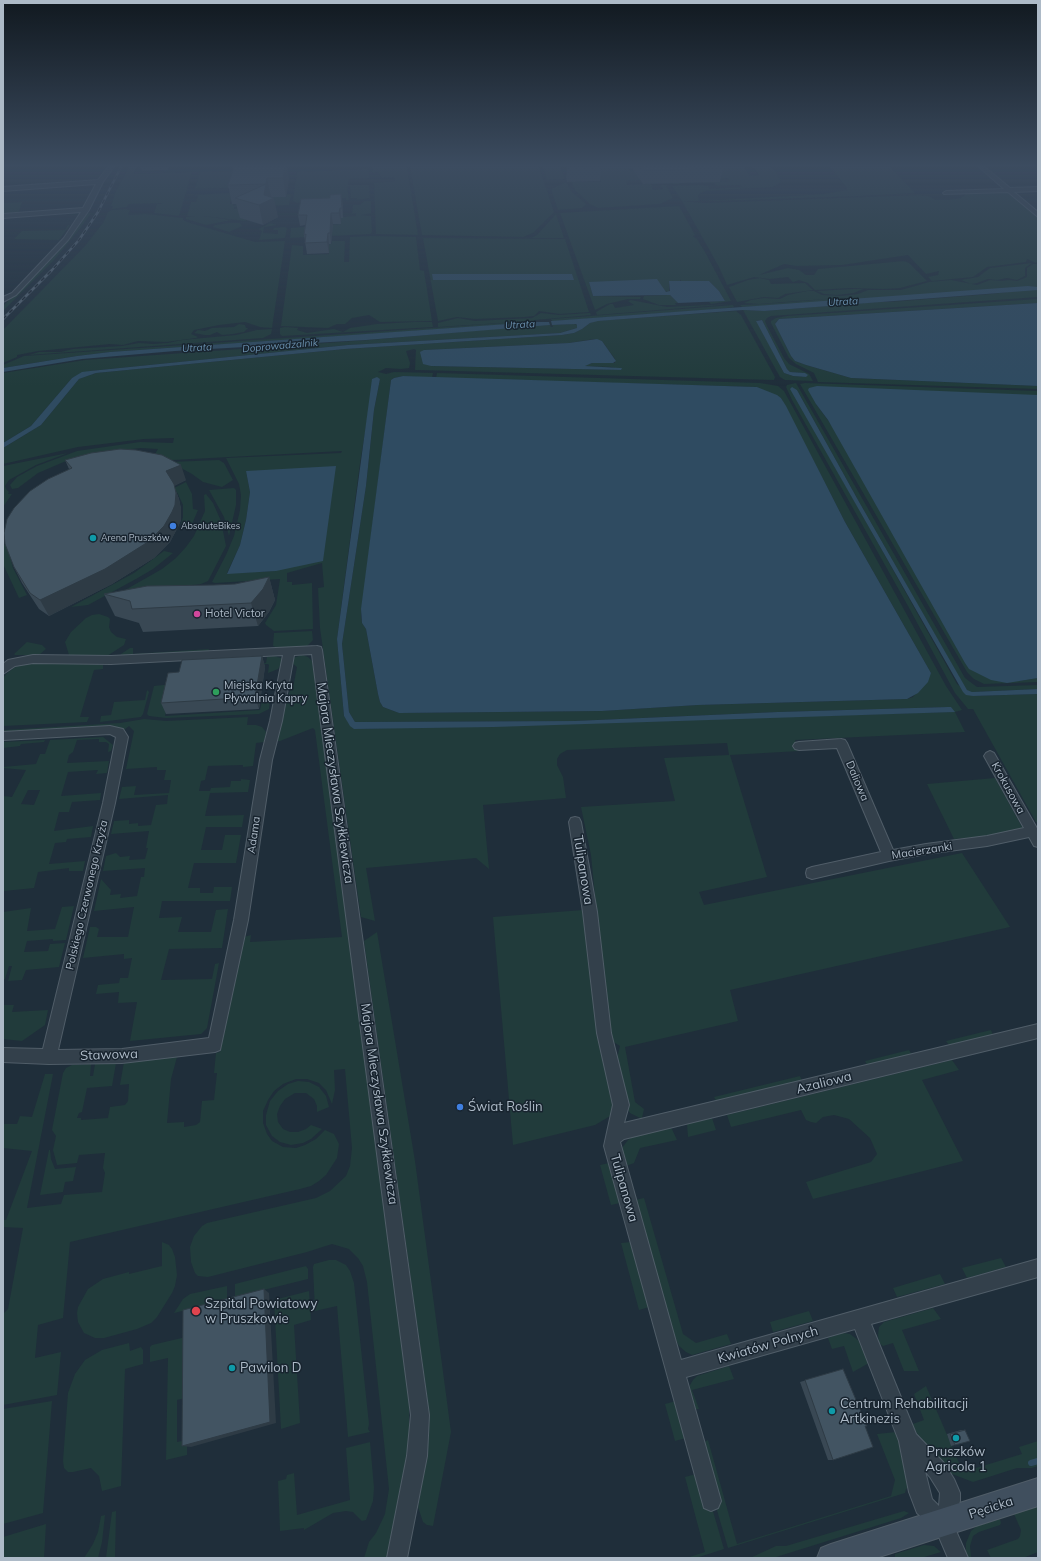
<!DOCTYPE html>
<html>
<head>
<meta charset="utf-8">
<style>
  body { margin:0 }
  #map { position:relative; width:1041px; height:1561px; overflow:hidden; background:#1f2e3a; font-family:Mulish,sans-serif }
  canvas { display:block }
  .frame { position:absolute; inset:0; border:4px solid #adbac7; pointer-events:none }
</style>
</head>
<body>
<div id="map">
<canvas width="1041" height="1561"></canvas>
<div class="frame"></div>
</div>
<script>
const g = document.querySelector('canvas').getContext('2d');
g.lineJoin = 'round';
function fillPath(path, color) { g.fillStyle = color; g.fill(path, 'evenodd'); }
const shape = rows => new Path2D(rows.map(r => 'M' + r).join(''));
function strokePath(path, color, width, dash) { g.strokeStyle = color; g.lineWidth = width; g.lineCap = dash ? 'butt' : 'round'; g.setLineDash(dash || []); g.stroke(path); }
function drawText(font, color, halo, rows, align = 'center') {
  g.font = font + ' Mulish,sans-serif'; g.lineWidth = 3; g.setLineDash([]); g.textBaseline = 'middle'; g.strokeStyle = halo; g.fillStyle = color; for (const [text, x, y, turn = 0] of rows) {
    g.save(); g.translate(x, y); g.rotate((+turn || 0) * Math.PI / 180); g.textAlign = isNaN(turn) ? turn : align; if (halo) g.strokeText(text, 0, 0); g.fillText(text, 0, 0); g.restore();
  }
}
const green = shape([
  [129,167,136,167,134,174,192,172,179,216,154,213,157,204,162,204,161,203,129,204,127,207,112,209,113,206,111,206,116,191],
  [372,167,407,167,418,235,376,234,374,183,395,181,394,177,382,178,380,176,379,172,373,173],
  [410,167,539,167,554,212,533,233,523,237,422,235],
  [543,167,560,167,565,179,547,180],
  [595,167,638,167,629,169,630,171,647,171,646,180,626,181,627,185,648,184,650,182,653,190,663,189,661,185,666,185,673,198,660,204,598,208,590,204,575,190,570,177,576,182,601,182,597,172,601,171],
  [661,167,669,167,671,171,713,170,713,167,744,167,750,176,759,175,753,167,770,167,775,170,781,182,773,187,705,191,700,193,698,196,699,201,825,194,847,190,847,188,830,167,890,167,915,193,860,196,718,201,682,201,672,186,699,185,708,186,710,189,742,187,740,185,717,186,714,183,707,182,730,181,728,178,677,180,680,184,673,184,670,183],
  [366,169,369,170,369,178,348,179,348,185,369,185,370,198,357,200,357,198,351,198,350,186,347,186,349,200,346,200,346,198,297,203,293,201,297,172],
  [242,171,230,188,195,189,200,172],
  [566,182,572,192,586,204,582,208,558,210,551,189],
  [1009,192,1038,217,1038,261,1036,263,1027,259,1026,262,987,267,973,277,932,281,928,277,938,275,939,271,926,274,908,255,842,265,797,266,784,264,759,275,788,268,799,270,806,275,814,275,818,269,904,261,909,263,927,281,900,288,884,289,850,288,815,290,808,283,799,280,793,282,788,277,770,279,754,277,727,285,719,267,682,201,704,203,918,195,928,196,936,200,948,200,961,198,966,194],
  [232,193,233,200,230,201,230,204,233,204,233,206,271,197,287,197,287,195,291,195,289,205,234,207,234,209,267,207,240,217,247,220,245,221,204,216,187,216,191,202,196,202,198,196,193,195],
  [364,201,371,201,371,213,361,215,371,216,372,232,370,234,290,238,291,228,341,224,341,218,343,218,343,217,356,216,356,213,352,214,353,205,360,205],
  [22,202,18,214,3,215,3,203],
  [679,206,695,235,693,236,697,239,705,252,731,301,711,304,709,302,691,302,725,301,719,291,709,281,681,281,680,279,680,281,669,281,669,293,664,290,589,282,593,296,641,297,640,299,628,299,607,304,595,310,560,213],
  [127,209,127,210,130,210,128,215,146,214,183,218,183,220,187,222,255,242,285,241,272,328,260,327,245,322,219,325,194,330,191,334,198,337,196,338,166,342,138,341,123,345,110,344,38,351,17,355,17,357,3,363,3,330,85,246,103,223,108,212,112,210],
  [87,213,91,213,81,227,54,260,3,311,3,306,60,249],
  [556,214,564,238,531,238,537,235],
  [195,216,203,216,232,220,206,225,186,219,186,217],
  [229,223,240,223,242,226,229,232,213,227,215,225],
  [270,223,277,225,264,227,263,233,278,234,278,230,273,230,274,228,284,227,287,228,285,238,259,240,262,231,259,229],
  [68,225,70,225,59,240,14,239,22,231,65,230],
  [370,236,416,237,420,270,424,271,432,321,380,322,369,315,352,318,345,324,337,324,328,328,281,326,292,245,303,246,303,255,329,254,329,250,325,250,326,245,331,244,332,241,345,241,344,262,349,262,350,237],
  [423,238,565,239,589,312,560,314,539,311,534,316,525,317,475,319,457,317,438,321],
  [1032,263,1025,268,1025,276,1017,280,1007,278,997,280,988,279,977,283,971,284,961,280,978,277,990,268],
  [1033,264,1038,264,1038,284,1035,284,1038,284,1038,287,785,305,742,307,740,305,765,304,865,296,759,304,744,303,751,300,764,298,780,299,788,295,807,291,814,291,822,295,842,296,858,294,868,290,901,290,929,282,951,280,977,285,990,280,1002,281,1009,280,1017,281,1027,277,1027,268],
  [760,278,769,280,771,284,805,283,813,290,785,294,778,298,764,297,737,302,729,287,748,280],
  [853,289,863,289,854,293,837,295,824,294,817,291],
  [1022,290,1038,290,1038,297,771,316,767,318,765,321,767,326,784,358,789,364,809,374,813,381,785,380,780,377,743,310,764,311,877,302,890,302,991,294],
  [757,320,762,320,787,369,790,372,803,373,806,377,793,376,784,373],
  [667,295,670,295,678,303,675,303,676,305,659,305,643,299,644,296],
  [1038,299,1038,303,779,319,775,324,791,356,795,361,806,365,851,378,1038,386,1038,389,818,382,814,373,796,364,789,358,771,323,771,321,776,318,787,316],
  [631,300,667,307,732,304,597,315,596,312,610,304,613,304,615,308,634,305,628,301],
  [733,305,734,307,720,309,557,321,552,321,551,319],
  [736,311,741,315,775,377,774,380,420,370,415,370,416,350,414,349,406,351,410,363,409,368,401,369,386,368,378,372,386,374,394,372,433,373,432,378,403,376,394,378,391,380,361,616,362,623,366,629,378,694,380,702,383,707,399,713,602,711,698,705,907,699,913,697,931,673,845,522,781,398,757,387,436,378,437,373,760,383,778,386,784,391,946,686,962,710,955,712,965,732,795,740,799,751,730,755,767,877,699,892,704,905,962,853,1010,927,730,990,738,1021,625,1047,635,1102,644,1109,642,1118,640,1118,630,1113,626,1107,620,1088,617,1058,620,1046,609,1039,591,855,581,807,675,801,664,758,729,755,727,743,567,750,560,754,557,759,557,765,563,777,566,798,483,805,489,869,476,858,366,868,375,921,361,917,320,628,318,588,324,587,322,563,287,573,287,582,292,582,292,585,312,583,313,629,274,631,266,625,265,623,276,605,280,579,215,583,212,582,226,555,234,536,240,510,241,495,239,484,226,458,341,453,342,451,154,461,152,459,158,449,141,448,121,450,66,461,38,473,18,488,12,489,10,485,17,477,37,466,77,451,140,442,173,443,174,438,144,439,78,447,3,464,3,448,41,425,79,379,96,373,345,349,562,335,574,333,582,329,590,323,595,321],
  [594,339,602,341,615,359,615,363,592,363,585,365,586,366,611,367,621,370,431,366,424,350,569,343],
  [374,378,380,379,374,410,366,486,342,644,349,712,355,722,574,721,778,712,948,707,950,712,354,729,344,716,337,639,360,463],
  [246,471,276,571,227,573,240,545,246,520,250,492],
  [541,313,559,315,590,313,591,315,535,320,536,322,528,323,110,352,77,356,3,368,3,365,24,356,533,321,438,327,438,323,458,318,475,321,532,318],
  [414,322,432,322,433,327,282,336,280,334,280,328,285,327,298,328,297,330,307,333,334,329,343,332,350,328,377,324],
  [239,324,245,325,246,328,248,328,244,332,233,334,222,335,217,332,210,335,205,335,194,333,198,330,205,331,212,328,234,327],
  [574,324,577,325,577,328,560,333,348,345,90,371,72,378,31,426,3,443,3,373,85,360,369,340,527,326,550,325,551,327,553,327,552,325],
  [272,329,271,334,263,338,29,355,39,352,61,352,73,349,122,346,139,343,153,344,168,343,182,340,236,335,257,330],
  [796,383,965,678,977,687,1038,685,1038,689,972,692,967,691,858,500,797,390,791,388,957,684,973,696,1038,694,1038,822,1036,822,973,709,968,709,955,693,908,606,792,400,786,387,787,385],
  [805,383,1038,391,1038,395,816,404,1018,681,1038,678,1038,682,984,684,974,679,967,672,800,384],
  [68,453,36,465,9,480,5,486,6,489,9,492,8,494,12,494,3,507,3,466],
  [219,460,224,463,233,480,222,487,203,482,192,474,170,462],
  [186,482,192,494,193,509,198,510,192,524,181,524,183,517,183,505,178,494,174,488],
  [234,488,236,490,236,505,229,536,224,517,209,490],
  [206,494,213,503,221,521,226,546,208,581,201,584,118,594,162,569,176,558,186,547,194,536,205,511,204,495],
  [10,544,10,556,13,568,27,595,19,598,3,564,3,545],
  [164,551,173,553,153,569,136,579,88,605,71,607,134,573],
  [99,614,108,617,110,619,109,627,111,632,117,637,126,639,124,645,107,656,69,655,65,642,71,632,86,618,92,615],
  [312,631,313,640,307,646,278,648,273,646,274,633],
  [27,642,42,645,46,649,39,655,15,655,14,654],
  [130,648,133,648,133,654,209,649,208,652,121,656,121,654],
  [302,655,308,657,312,661,319,707,409,1401,409,1434,406,1460,387,1558,364,1558,369,1542,376,1533,385,1514,389,1489,367,1282,363,1266,358,1258,349,1249,332,1244,307,1252,208,1277,198,1276,195,1273,191,1262,190,1247,194,1236,202,1226,207,1223,316,1198,330,1191,346,1176,350,1166,352,1148,345,1069,334,1070,335,1090,332,1104,326,1090,319,1083,307,1079,296,1079,283,1084,274,1091,268,1100,263,1111,263,1123,267,1134,272,1141,283,1147,296,1148,305,1145,316,1139,325,1130,334,1134,339,1144,337,1158,326,1175,319,1181,311,1186,300,1189,70,1242,63,1318,38,1325,35,1358,61,1352,57,1395,3,1405,3,1314,8,1309,23,1228,3,1227,3,1220,6,1220,32,1151,3,1148,3,1124,17,1124,20,1116,32,1117,45,1074,53,1074,27,1208,61,1204,64,1195,102,1192,105,1173,103,1168,105,1153,79,1155,77,1163,57,1165,53,1150,56,1136,52,1130,63,1073,66,1068,72,1065,91,1064,90,1076,93,1076,95,1064,116,1063,112,1086,87,1088,82,1112,79,1113,77,1118,81,1118,81,1120,108,1118,110,1107,125,1105,128,1101,129,1084,120,1085,124,1062,177,1057,171,1079,167,1123,184,1122,184,1127,196,1125,200,1122,202,1101,214,1100,217,1073,214,1073,216,1053,220,1052,244,937,251,935,250,942,342,937,315,730,313,728,280,741,276,741,287,697,294,683,297,667,293,664,293,658],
  [274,656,281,658,281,664,278,669,268,673,269,665,268,664,213,666,266,663,267,657],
  [29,663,98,664,103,665,103,669,94,670,80,717,89,717,87,722,3,726,3,678,6,674,15,667],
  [172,684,165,716,260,710,262,701,270,700,269,709,259,714,166,718,149,716,147,714,154,686],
  [147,690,149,692,143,714,141,717,100,722,101,716,111,715,114,702,145,700],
  [248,717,247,725,256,725,262,727,266,732,264,742,256,743,253,766,243,767,243,765,208,766,205,780,201,781,199,791,210,791,211,788,230,787,231,781,241,781,241,779,250,780,248,792,210,793,205,816,244,815,242,827,206,827,201,850,222,850,225,835,241,835,236,863,194,863,188,888,200,888,200,893,213,893,214,887,232,887,230,901,162,901,159,918,182,917,178,932,211,932,216,910,228,909,222,948,169,949,161,980,212,979,215,964,219,963,207,1028,201,1034,130,1041,137,1002,118,1003,119,992,96,994,98,985,119,983,120,978,128,978,132,958,124,959,124,954,83,958,90,927,96,927,99,929,97,937,128,937,134,907,94,911,101,879,111,890,110,895,121,894,120,898,137,896,141,877,144,877,145,868,103,871,106,856,116,853,120,857,130,856,129,860,145,859,148,848,146,848,149,831,111,834,114,821,129,820,129,824,138,823,138,826,151,825,156,805,167,804,168,795,119,799,122,787,136,786,134,795,169,793,171,780,164,780,166,770,157,770,157,767,126,769,134,731,129,726,124,730,121,728,3,734,3,730,120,723,144,719,166,721],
  [103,737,113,745,111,751,108,752,109,744,106,742,99,742,99,739,77,740,73,752,69,755,67,763,109,761,107,773,96,774,98,770,68,772,61,796,101,793,100,800,72,802,69,812,59,812,54,831,93,826,91,837,67,839,66,842,55,843,49,864,85,861,83,871,69,871,69,868,38,872,34,888,4,891,3,893,3,796,12,797,26,770,3,768,3,767,36,764,40,754,45,754,50,740],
  [28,790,40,790,34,805,21,804],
  [45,740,44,742,21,744,20,746,3,748,3,742],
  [995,778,1023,829,992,836,954,839,927,784],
  [74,906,66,940,53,941,53,939,27,941,24,952,48,951,50,944,65,943,59,967,26,970,22,980,8,981,12,966,9,966,5,979,3,980,3,912,31,908,27,931,55,929,62,907],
  [583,910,617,1112,595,1125,513,1145,493,917],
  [377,932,415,1161,451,1432,433,1526,427,1525,423,1522,418,1507,428,1448,428,1403,364,941],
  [3,1005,14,1005,12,1012,48,1010,45,1025,22,1041,3,1039],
  [991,1030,993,1035,949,1045,946,1041],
  [909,1050,912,1055,867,1065,865,1061],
  [952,1060,959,1070,922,1080,963,1161,813,1199,806,1182,871,1162,877,1154,870,1138,849,1119,834,1115,823,1117,816,1123,811,1122,806,1120,801,1110,731,1127,727,1115],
  [800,1076,802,1081,716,1101,714,1097],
  [298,1081,309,1082,319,1087,326,1096,329,1107,317,1112,317,1106,314,1099,306,1093,295,1093,285,1099,280,1106,277,1114,278,1122,283,1129,290,1132,298,1132,306,1129,311,1125,322,1129,311,1139,303,1143,291,1145,280,1142,272,1136,266,1125,266,1115,270,1101,278,1091,288,1084],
  [712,1118,716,1130,688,1137,687,1124],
  [671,1127,677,1140,640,1148,634,1163,626,1166,622,1148,628,1140,632,1137],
  [49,1150,50,1150,51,1159,55,1169,76,1167,73,1181,65,1182,63,1192,40,1195],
  [609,1163,620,1203,611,1205,600,1165],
  [644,1198,683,1334,696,1343,727,1334,731,1344,692,1355,686,1352,679,1346,675,1338,635,1200],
  [162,1242,169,1245,172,1249,175,1257,177,1275,175,1286,172,1293,157,1317,151,1323,137,1329,104,1338,95,1338,84,1333,78,1322,77,1313,78,1307,88,1289,103,1279,129,1272,129,1274,162,1266],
  [631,1242,649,1307,639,1310,621,1243],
  [1001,1258,1006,1267,967,1278,962,1268],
  [329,1260,336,1260,346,1265,350,1271,354,1283,369,1424,368,1429,370,1432,348,1437,337,1306,315,1311,313,1267,314,1264],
  [306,1266,308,1269,308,1279,235,1297,235,1284],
  [940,1274,945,1284,897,1297,893,1288],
  [227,1286,227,1300,174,1313,183,1299,190,1294],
  [309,1291,311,1320,294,1325,300,1423,281,1429,274,1300],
  [933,1308,941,1319,902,1330,919,1371,904,1371,893,1343,883,1346,879,1343,878,1335,879,1327,884,1322],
  [809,1311,813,1321,773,1332,770,1322],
  [843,1333,850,1334,858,1340,869,1363,853,1372,844,1346,832,1349,828,1338],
  [186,1337,185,1398,177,1400,177,1442,187,1440,187,1455,166,1460,168,1358,150,1362,150,1347,152,1345],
  [129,1343,130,1351,141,1347,143,1350,143,1364,125,1369,121,1486,102,1491,99,1476,91,1468,73,1472,68,1472,64,1468,63,1461,68,1393,75,1374,85,1360,102,1350],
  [729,1366,734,1379,692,1390,699,1409,692,1409,689,1391,690,1385,693,1380,697,1376],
  [926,1386,963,1472,1022,1454,1019,1447,1038,1441,1038,1466,1032,1468,1017,1468,973,1482,952,1474,947,1475,912,1426,913,1424,924,1420,914,1394],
  [52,1401,43,1513,3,1524,3,1409],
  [676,1401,686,1438,675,1441,665,1404],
  [896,1432,902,1448,910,1486,906,1489,905,1493,728,1548,714,1500,702,1443,708,1440,737,1544,891,1496,895,1480,877,1434],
  [370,1442,374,1488,373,1501,366,1520,362,1521,353,1512,346,1511,333,1513,304,1530,304,1528,280,1531,278,1481,286,1479,287,1475,294,1473,297,1515,350,1500,346,1448],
  [696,1474,710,1501,724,1549,696,1558,686,1558,705,1552,685,1477],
  [1038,1506,1038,1552,1023,1558,991,1558,987,1550,1018,1539,1020,1536,1021,1530,1014,1514],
  [116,1511,115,1558,106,1558,112,1512],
  [904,1511,909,1513,901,1518,773,1558,750,1558,776,1546,786,1546],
  [105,1515,102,1542,98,1558,84,1558,93,1544,98,1532,101,1516],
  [1000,1519,1001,1523,1000,1525,979,1532,973,1536,970,1546,971,1557,966,1558,966,1543,971,1531,977,1526],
  [46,1524,44,1558,3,1558,3,1537],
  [924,1545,934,1546,941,1552,921,1558,895,1558,895,1554]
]);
const water = shape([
  [432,274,572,274,574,280,433,280],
  [657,279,666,292,670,291,669,281,709,281,719,291,725,301,678,303,670,295,667,295,593,296,589,282],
  [1028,286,1038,287,1038,290,764,311,743,310,598,321,590,323,582,329,574,333,562,335,345,349,96,373,79,379,41,425,3,448,3,443,31,426,72,378,82,372,90,371,348,345,560,333,577,328,577,325,576,324,552,325,551,321],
  [1038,303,1038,386,851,378,806,365,795,361,791,356,775,324,779,319],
  [762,320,787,369,790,372,805,373,808,375,806,377,793,376,784,373,756,321],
  [536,322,549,322,550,325,366,340,175,351,82,359,3,372,3,368,77,356,110,352],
  [597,339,602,341,616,361,613,363,592,363,585,366,620,368,622,368,621,370,431,366,423,364,420,352,424,350,569,343],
  [403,376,757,387,777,395,781,398,786,406,845,522,931,673,928,682,918,693,907,699,698,705,602,711,399,713,383,707,380,702,378,694,366,629,362,623,361,609,391,380,394,378],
  [377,377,380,379,374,410,366,486,342,644,349,712,355,722,574,721,778,712,948,707,951,707,955,712,494,727,354,729,350,726,344,716,337,639,372,379],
  [817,386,1038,395,1038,678,1007,683,991,680,969,669,965,663,828,420,816,404,808,390,809,388],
  [792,387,797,390,858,500,967,690,972,692,1038,689,1038,694,973,696,966,695,963,692,790,389],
  [336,466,323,561,276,571,227,574,240,545,246,520,250,492,246,471]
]);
const stream = shape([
  [1031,1463,1038,1461]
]);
const street = shape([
  [108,167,114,167,103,182,89,210,68,240,16,295,3,302,3,297,12,293,64,238,81,212,3,218,3,214,83,208,96,184,3,191,3,187,98,180,108,167],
  [979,167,985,167,1010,188,1038,187,1038,191,1014,192,1038,212,1038,217,1008,192,944,194,943,193,946,191,1004,189,979,167],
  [317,646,321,647,322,650,429,1415,427,1456,407,1558,387,1558,407,1456,411,1415,312,654,294,655,282,721,272,760,248,920,220,1050,215,1052,122,1063,49,1064,3,1062,3,1048,43,1049,103,803,116,737,110,734,3,740,3,732,110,726,123,729,128,737,115,803,58,1050,122,1049,209,1038,234,920,260,760,270,721,283,655,111,664,33,663,15,666,3,674,3,664,8,660,33,655,111,656,317,646],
  [841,739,845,740,847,743,893,850,926,844,987,836,1024,828,984,756,986,753,990,751,994,753,1038,830,1038,847,1034,846,1029,837,987,846,926,854,889,861,812,879,807,877,806,873,807,869,812,867,881,852,837,748,799,750,795,749,793,746,795,743,799,742,841,739],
  [575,817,579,818,581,822,597,912,611,1033,629,1105,624,1123,1038,1024,1038,1038,624,1139,620,1142,681,1360,1038,1259,1038,1277,871,1324,916,1434,944,1463,954,1479,960,1493,960,1501,953,1524,968,1558,948,1558,936,1530,917,1513,909,1492,899,1441,855,1329,686,1377,721,1501,718,1508,711,1511,704,1508,604,1146,613,1105,597,1033,583,912,569,822,571,818,575,817],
  [925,1471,930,1477,940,1493,939,1506,932,1499,925,1471]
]);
const secondary = shape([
  [1038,1478,1038,1506,876,1558,817,1558,821,1548,831,1544,1038,1478]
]);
const rail = shape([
  [3,319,52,270,79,240,98,212,121,167]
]);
const wall = shape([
  [140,167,169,167,168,170,142,171],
  [233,167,287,167,289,179,286,197,271,197,278,217,263,225,240,218,236,204,232,204,228,185,233,168],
  [567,167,601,167,600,181,567,182,566,177],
  [631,167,722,167,723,168,720,182,643,184],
  [343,205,343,218,341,218,341,224,333,224,331,244,329,244,329,253,307,254,304,235,305,225,300,226,298,215],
  [65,460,186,480,174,486,179,499,181,509,181,520,178,527,170,542,154,558,112,584,49,616,39,609,22,583,14,567,69,469],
  [269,577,275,600,269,612,258,626,143,632,139,623,115,616,104,594,235,584],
  [262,656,265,667,259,709,166,714,161,703,179,672],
  [843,1369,865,1426,833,1460,828,1460,800,1382],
  [961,1430,965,1430,955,1445,951,1446,947,1434]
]);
const shadedWall = shape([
  [285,167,287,167,289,179,286,197,283,178],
  [267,178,271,197,274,198,278,217,263,225,259,205,266,184,270,200,266,184],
  [341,194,343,205,343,218,342,208],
  [340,208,341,218,341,224,339,213],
  [331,213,333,224,331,244,330,233],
  [328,233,329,244,329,253,327,242],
  [181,465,186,480,174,486,179,499,181,509,181,520,178,527,170,542,154,558,112,584,49,616,40,600,166,471],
  [269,577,275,600,269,612,258,626,251,603],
  [262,656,265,667,259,709,255,697],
  [264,1289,269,1293,276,1423,191,1447,182,1446]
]);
const building = shape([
  [234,167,285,167,283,178,267,178,266,184,228,185,234,167],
  [642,167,722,167,723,168,645,171,642,167],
  [266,184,264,195,274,198,259,205,235,198,266,184],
  [341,194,342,208,340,208,339,213,331,213,330,233,328,233,327,242,305,243,306,234,304,235,307,215,298,215,301,199,330,198,330,195,341,194],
  [120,449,136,450,162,455,181,465,166,471,174,484,176,493,175,505,172,512,164,526,148,542,105,569,40,600,30,593,14,567,5,544,4,533,7,519,14,508,30,491,48,479,72,468,65,460,91,453,120,449],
  [269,577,263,589,251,603,132,609,130,601,104,594,147,586,214,585,235,584,269,577],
  [262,656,255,697,161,703,168,673,179,672,182,660,262,656],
  [264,1289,270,1422,182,1446,183,1310,264,1289],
  [843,1369,867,1426,865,1426,873,1447,833,1460,805,1380,843,1369],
  [965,1430,970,1441,955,1445,950,1434,965,1430]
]);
const markers = [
  [173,526,4,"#3f7fe0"],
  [93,538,4,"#0f9aa8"],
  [197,614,4,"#d1479c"],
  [216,692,4,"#2e9e5b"],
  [460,1107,4,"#3f7fe0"],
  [196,1311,5,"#e0444e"],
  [232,1368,4,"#0f9aa8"],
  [832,1411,4,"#0f9aa8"],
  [956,1438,4,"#0f9aa8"]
];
const farPoinames = [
  ["AbsoluteBikes",181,526],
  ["Arena Pruszków",101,538]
];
const farWaternames = [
  ["Utrata",843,302,-4],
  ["Utrata",520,325,-4],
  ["Doprowadzalnik",280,346,-5],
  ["Utrata",197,348,-4]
];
const poiNames = [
  ["Hotel Victor",205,614],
  ["Miejska Kryta",224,686],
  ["Pływalnia Kapry",224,699]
];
const streetNames = [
  ["Daliowa",857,781,67],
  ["Krokusowa",1008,788,61],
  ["Adama",254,835,-82],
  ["Macierzanki",922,851,-9],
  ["Polskiego Czerwonego Krzyża",87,895,-77]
];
const nearStreetnames = [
  ["Majora Mieczysława Szyłkiewicza",335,783,82],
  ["Tulipanowa",583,870,81],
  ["Stawowa",109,1055,-2],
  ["Azaliowa",824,1083,-14],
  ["Majora Mieczysława Szyłkiewicza",379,1104,82],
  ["Tulipanowa",624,1188,74],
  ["Kwiatów Polnych",768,1345,-16],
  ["Pęcicka",991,1508,-18]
];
const nearPoinames = [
  ["Świat Roślin",468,1107],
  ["Szpital Powiatowy",205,1304],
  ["w Pruszkowie",205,1319],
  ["Pawilon D",240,1368],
  ["Centrum Rehabilitacji",840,1404],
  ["Artkinezis",840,1419],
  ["Pruszków",956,1452,"center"],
  ["Agricola 1",956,1467,"center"]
];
fillPath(green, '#213b3b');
fillPath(water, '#2f4b61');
strokePath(stream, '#2f4b61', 6);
strokePath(street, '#505d68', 2);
strokePath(secondary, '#505d68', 2);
fillPath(street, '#33404b');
fillPath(secondary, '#404f5e');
strokePath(rail, '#546472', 2.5);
strokePath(rail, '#18242f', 1.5, [4.5]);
fillPath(wall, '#394854');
fillPath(shadedWall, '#2e3b45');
fillPath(building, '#425462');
strokePath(building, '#2e3b45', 1);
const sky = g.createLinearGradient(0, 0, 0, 386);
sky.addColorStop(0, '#111920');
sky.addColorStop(0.43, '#3c4c60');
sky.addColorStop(1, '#3c4c6000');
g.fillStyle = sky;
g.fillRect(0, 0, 1041, 386);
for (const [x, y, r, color] of markers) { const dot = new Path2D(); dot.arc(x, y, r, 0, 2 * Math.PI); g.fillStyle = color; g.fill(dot); strokePath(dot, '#18242f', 1.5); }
drawText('9px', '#adbac7', '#18242f', farPoinames, 'left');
drawText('italic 10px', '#6a90ae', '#18242f', farWaternames);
drawText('11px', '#adbac7', '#18242f', poiNames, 'left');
drawText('11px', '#adbac7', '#18242f', streetNames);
drawText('13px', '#adbac7', '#18242f', nearStreetnames);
drawText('13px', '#adbac7', '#18242f', nearPoinames, 'left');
</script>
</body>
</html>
